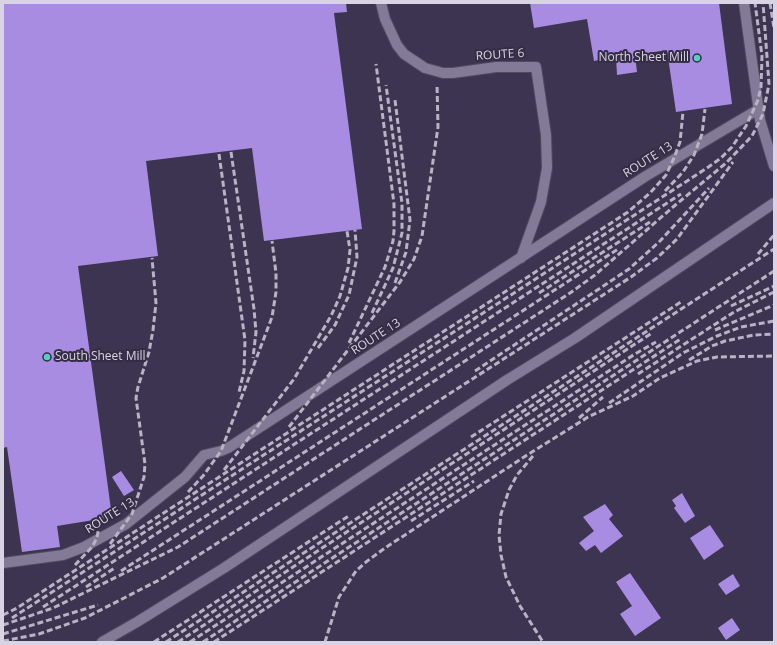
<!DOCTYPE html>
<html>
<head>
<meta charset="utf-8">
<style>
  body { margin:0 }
  #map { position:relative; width:777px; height:645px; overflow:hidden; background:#352d45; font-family:"Open Sans",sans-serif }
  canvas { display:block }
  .frame { position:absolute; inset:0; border:4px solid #d9d4e4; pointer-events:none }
</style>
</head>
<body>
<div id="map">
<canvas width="777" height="645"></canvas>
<div class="frame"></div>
</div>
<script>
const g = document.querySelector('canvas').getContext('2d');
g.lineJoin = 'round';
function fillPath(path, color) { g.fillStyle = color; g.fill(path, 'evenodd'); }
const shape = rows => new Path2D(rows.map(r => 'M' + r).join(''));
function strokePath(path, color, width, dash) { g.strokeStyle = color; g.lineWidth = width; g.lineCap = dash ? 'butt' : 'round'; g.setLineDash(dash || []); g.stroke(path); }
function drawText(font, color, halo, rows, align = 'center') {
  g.font = font + ' "Open Sans",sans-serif'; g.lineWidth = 4; g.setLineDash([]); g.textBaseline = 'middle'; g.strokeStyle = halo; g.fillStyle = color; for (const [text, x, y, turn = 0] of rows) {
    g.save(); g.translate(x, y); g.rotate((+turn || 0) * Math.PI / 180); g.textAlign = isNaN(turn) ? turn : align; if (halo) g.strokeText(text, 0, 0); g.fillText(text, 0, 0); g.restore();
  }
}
const built = shape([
  [3,3,774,3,774,642,3,642]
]);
const building = shape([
  [3,3,346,3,347,12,334,13,362,229,264,241,252,148,146,161,158,256,78,266,112,517,57,526,60,547,22,552,7,447,3,448],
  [530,3,719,3,732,104,676,112,667,50,635,55,637,72,617,75,616,57,594,61,587,19,534,28],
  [121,471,134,490,124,496,112,477],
  [682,493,695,516,685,523,674,508,676,506,672,500],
  [605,504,613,515,609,519,623,536,601,553,595,545,586,551,579,543,594,531,583,517],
  [710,525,724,546,704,560,690,538],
  [630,573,661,618,635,636,620,614,632,606,616,582],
  [733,574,740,586,726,595,718,584],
  [732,618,740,630,726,640,718,628]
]);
const minor = shape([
  [381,3,385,19,397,45,404,54,425,68,443,73,453,73,496,67,536,67,546,135,547,168,541,202,521,258],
  [744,3,760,120,774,166],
  [3,563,63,555,84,547,126,524,185,477,204,455,221,451,228,448,646,176,759,109],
  [102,642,137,622,224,568,507,380,575,338,774,203]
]);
const rail = shape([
  [770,3,774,28],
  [231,152,254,309,256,332,253,358],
  [219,154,245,340,244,371,239,392],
  [665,191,683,172,694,155,702,134,705,109],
  [758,254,774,235],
  [395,283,406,252,410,220,395,100],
  [539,293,650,222],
  [731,306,774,286],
  [372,313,393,268,402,233,402,203,386,85],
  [715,330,774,305],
  [349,343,385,267,393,241,394,231,394,204,376,64],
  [318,348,335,325,349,295,357,257,355,230],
  [689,360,712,346,725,341,754,335,774,334],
  [475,371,629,269,660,241,709,188],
  [638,374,734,312,774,292],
  [609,403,683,353,717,336,741,327,774,321],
  [579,418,603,397],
  [289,427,400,282,414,259,422,236,438,127,437,84],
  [471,437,681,302],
  [533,456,517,475,509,490,501,514,499,535,501,555,506,577,520,606,543,642],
  [224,470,294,379,331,316,340,296,348,268,350,250,347,231],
  [188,492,203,476,221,451,266,333,272,317,276,292,276,273,272,241],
  [411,521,474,481],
  [110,544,132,514,144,477,145,464,136,398,138,387,149,352,153,330,156,303,152,258],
  [75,565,92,547,97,538,100,520],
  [121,571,618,249],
  [86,587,116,567],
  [43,607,681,194],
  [3,615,17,608,628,212,650,193,666,175,674,158,680,142,683,112],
  [12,618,707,168,721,158,732,147,746,126,758,100,761,87,762,56,755,3],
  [3,625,53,608,178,547,570,293,595,275,673,207,726,163,752,136,763,114,769,84,763,3],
  [3,634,98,605],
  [3,641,39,634,85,618,163,578,631,277,657,258,677,239,733,162],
  [154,642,350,515],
  [166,642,774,249],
  [178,642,652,333],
  [190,642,635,354,656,342],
  [203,642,774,271],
  [214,642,682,338],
  [325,642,339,597,356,571,366,562,385,548,524,457,588,417,633,396,660,378,697,361,717,357,774,356]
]);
const markers = [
  [697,58,4,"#57cec2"],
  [47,357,4,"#57cec2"]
];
const streetNames = [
  ["ROUTE 6",500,55,-4],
  ["ROUTE 13",648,160,-32],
  ["ROUTE 13",376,337,-33],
  ["ROUTE 13",110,516,-32]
];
const poiNames = [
  ["North Sheet Mill",689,58],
  ["South Sheet Mill",55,357,"left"]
];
fillPath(built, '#3d3452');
fillPath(building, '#a88ce2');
strokePath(minor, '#514a5f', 12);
strokePath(minor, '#827a96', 10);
strokePath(rail, '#b9b3c5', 3, [6, 3]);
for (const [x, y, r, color] of markers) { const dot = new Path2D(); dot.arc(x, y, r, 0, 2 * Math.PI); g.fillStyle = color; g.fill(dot); strokePath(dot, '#352d45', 1.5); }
drawText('12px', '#d9d4e4', '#352d45', streetNames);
drawText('12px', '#d9d4e4', '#352d45', poiNames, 'right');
</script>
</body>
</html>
